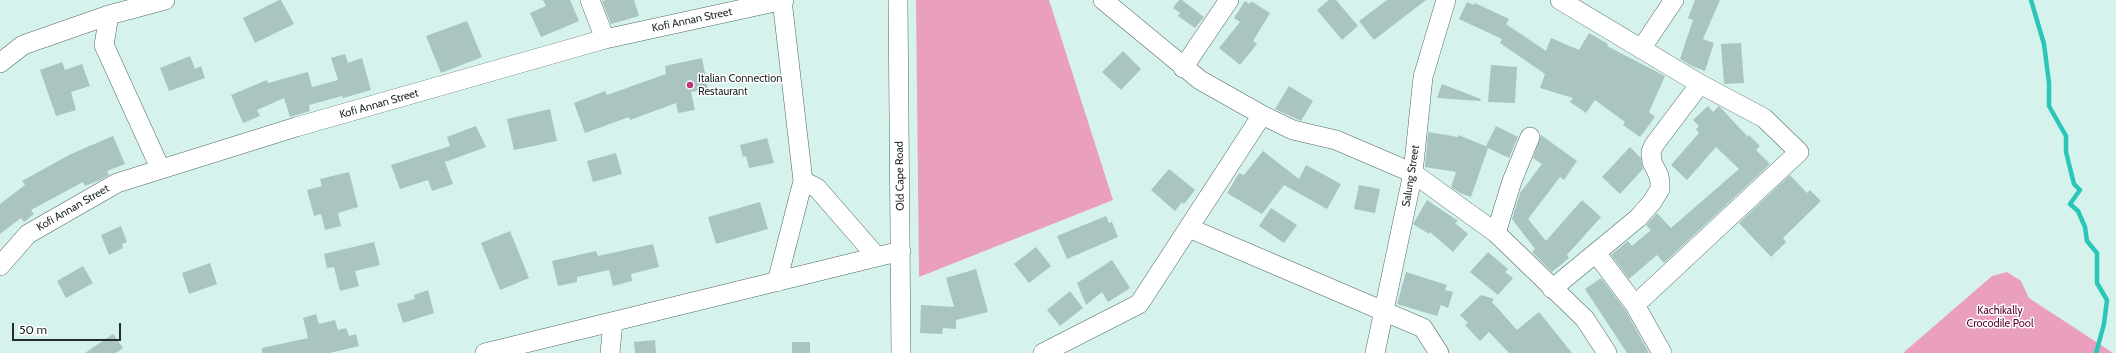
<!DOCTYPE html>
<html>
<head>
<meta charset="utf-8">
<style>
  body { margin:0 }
  #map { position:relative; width:2116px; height:353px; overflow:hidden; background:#d6f2ed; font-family:Cabin,sans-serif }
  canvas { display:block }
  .scale { position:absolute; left:12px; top:323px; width:109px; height:18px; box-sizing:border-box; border:2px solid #232d2c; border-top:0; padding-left:5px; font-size:12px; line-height:14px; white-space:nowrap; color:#232d2c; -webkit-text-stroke:3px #fff; paint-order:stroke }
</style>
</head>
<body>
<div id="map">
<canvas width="2116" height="353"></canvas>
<div class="scale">50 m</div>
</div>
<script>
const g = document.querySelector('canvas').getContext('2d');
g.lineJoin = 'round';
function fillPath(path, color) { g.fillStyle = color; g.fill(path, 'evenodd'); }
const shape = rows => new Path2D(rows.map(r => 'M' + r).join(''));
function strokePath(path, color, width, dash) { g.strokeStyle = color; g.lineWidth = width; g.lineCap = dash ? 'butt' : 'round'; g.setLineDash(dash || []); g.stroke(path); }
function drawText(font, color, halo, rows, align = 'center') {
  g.font = font + ' Cabin,sans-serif'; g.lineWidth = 3; g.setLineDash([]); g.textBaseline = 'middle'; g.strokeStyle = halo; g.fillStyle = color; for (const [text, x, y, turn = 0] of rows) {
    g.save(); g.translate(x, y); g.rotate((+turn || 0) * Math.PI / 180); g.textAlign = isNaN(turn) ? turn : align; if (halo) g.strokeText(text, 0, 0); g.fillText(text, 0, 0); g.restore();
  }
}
const green = shape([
  [916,0,1049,0,1113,200,919,277],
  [2007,272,2021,281,2029,298,2113,353,1903,353,1992,276]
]);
const stream = shape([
  [2031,0,2044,44,2049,83,2049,106,2066,136,2066,152,2074,184,2080,190,2070,204,2078,211,2085,227,2087,241,2097,253,2097,283,2107,300,2104,324,2096,353]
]);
const building = shape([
  [279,0,281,0,294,24,255,43,243,18],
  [543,0,570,0,579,21,541,37,530,13,546,6],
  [606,0,634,0,639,16,611,24,602,1],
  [1179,0,1182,0,1204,17,1195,28,1178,16,1180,13,1173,8],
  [1329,0,1336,0,1358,26,1342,40,1317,10],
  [1387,0,1426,0,1374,40,1359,21],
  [1695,0,1720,0,1703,39,1714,43,1705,71,1692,66,1680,59,1693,20,1688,18],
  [1245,1,1250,4,1251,1,1270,13,1253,41,1257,44,1240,65,1219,48,1240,22,1234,18],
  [1467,2,1474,5,1475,3,1509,19,1506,24,1546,51,1551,38,1579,50,1589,33,1608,44,1607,46,1665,76,1649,112,1655,117,1640,137,1623,125,1625,122,1595,100,1586,113,1570,102,1573,98,1540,88,1545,74,1500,43,1502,39,1459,19],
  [467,21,482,57,441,73,426,36],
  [1741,43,1744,83,1724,84,1721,44],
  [1123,51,1141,69,1121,90,1102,72],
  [345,54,348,63,362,58,371,90,343,98,342,96,309,105,310,111,290,117,284,98,257,110,260,116,243,123,231,95,267,80,268,83,308,72,312,87,338,80,331,58],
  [190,56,195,69,201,66,205,78,169,91,160,68],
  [702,58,708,89,691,92,695,110,678,113,676,103,630,120,629,117,585,133,574,103,605,91,607,95,666,74,665,66],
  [62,62,65,70,82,64,90,86,71,92,76,110,56,116,40,70],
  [1491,65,1517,67,1515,103,1488,102],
  [1442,84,1481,99,1480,101,1437,98],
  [1289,86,1313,101,1301,121,1275,109],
  [1708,106,1713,112,1719,106,1748,137,1749,135,1760,146,1756,150,1770,164,1664,263,1657,255,1629,279,1611,255,1628,241,1632,246,1651,230,1646,225,1657,213,1671,228,1739,169,1716,147,1687,180,1671,165,1699,133,1696,129,1699,126,1693,120],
  [550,109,557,141,514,150,507,119],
  [476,126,486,147,445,162,453,184,432,191,428,180,400,189,391,165,450,146,447,137],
  [1496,126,1518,137,1509,158,1488,148,1471,197,1460,193,1451,187,1456,172,1425,167,1428,132,1458,137,1458,135,1488,147,1486,146],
  [1541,135,1577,161,1564,180,1560,177,1528,219,1546,241,1582,200,1601,217,1567,255,1569,258,1552,272,1532,252,1535,249,1512,219,1520,193,1542,164,1533,158],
  [113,136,125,164,107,171,109,175,100,180,85,186,83,182,31,210,34,214,24,222,21,218,0,234,0,204,25,185,22,181,71,154],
  [767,138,774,163,749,168,746,156,743,157,740,145],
  [1630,147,1641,158,1643,169,1620,194,1602,177],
  [1263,151,1299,179,1306,165,1341,184,1327,209,1284,185,1262,214,1227,193,1239,173,1244,175],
  [616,153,622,174,593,182,587,161],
  [1169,169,1195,190,1184,204,1182,202,1175,211,1151,190],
  [349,172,358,207,338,213,341,226,325,230,321,214,314,216,307,190,322,186,320,179],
  [1790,175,1807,193,1810,190,1821,201,1783,238,1786,242,1771,257,1739,223],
  [1359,185,1380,189,1375,213,1354,209],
  [1427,200,1458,221,1455,223,1468,234,1453,252,1430,232,1429,234,1413,224],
  [760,202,768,229,716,244,708,217],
  [1271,208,1297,225,1284,243,1259,226],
  [1106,216,1109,223,1112,222,1118,237,1067,259,1057,236],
  [121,226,127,242,122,244,123,248,109,255,101,235],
  [510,231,529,278,500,290,481,243],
  [374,242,380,265,355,271,359,286,340,291,334,267,327,268,324,254],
  [653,244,659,267,631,274,632,281,613,286,609,270,577,277,577,282,558,286,552,261,596,251,598,256],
  [1036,247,1051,266,1029,283,1014,264],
  [1488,252,1508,269,1505,272,1513,278,1498,295,1470,272],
  [1112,260,1130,288,1108,302,1102,292,1086,305,1077,283],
  [210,263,217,284,189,294,182,273],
  [83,266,93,283,66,298,57,281],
  [976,269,988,312,956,320,956,329,943,328,942,334,920,333,921,305,954,307,946,278],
  [1406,272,1447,285,1445,290,1453,292,1448,308,1441,305,1437,316,1397,304],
  [1601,278,1626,311,1649,353,1627,353,1585,289],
  [428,290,434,313,403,323,397,304,415,299,414,295],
  [1070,291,1083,308,1060,326,1047,310],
  [1481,295,1494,299,1492,302,1517,330,1539,312,1572,353,1509,353,1489,332,1480,341,1465,325,1468,323,1460,315],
  [316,314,319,324,335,320,338,330,346,328,349,336,356,334,359,346,330,353,262,353,262,348,308,338,303,318],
  [113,334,123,348,116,353,85,353],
  [655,340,656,353,635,353,634,342],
  [792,342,810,342,810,353,792,353]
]);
const minor = shape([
  [590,0,605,39],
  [782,0,803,181,817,188,877,257],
  [898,0,901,353],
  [1103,0,1200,80,1262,115,1293,130,1336,140,1413,173,1496,233,1585,319,1607,353],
  [1560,0,1700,84,1764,118,1799,152,1635,305],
  [1641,49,1674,0],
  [0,63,23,45,109,15],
  [1183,68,1229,0],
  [160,168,104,45,109,15,165,0],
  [1189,228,1423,328,1439,353],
  [1496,233,1512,181,1530,137],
  [1596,253,1635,305,1662,353],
  [0,266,28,234,117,183,296,127,605,39,784,0],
  [777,282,803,181],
  [1552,289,1638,218,1652,202,1660,189,1660,183,1659,176,1652,162,1651,152,1654,145,1700,84],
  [485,353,901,251],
  [610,353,613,322],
  [1043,353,1139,304,1262,115],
  [1375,353,1413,173,1423,77,1446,0]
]);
const markers = [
  [690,85,4,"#bc377a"]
];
const streetNames = [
  ["Kofi Annan Street",692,20,-12],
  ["Kofi Annan Street",379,104,-16],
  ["Old Cape Road",900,176,-91],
  ["Salung Street",1411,176,-81],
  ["Kofi Annan Street",73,208,-30]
];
const poiNames = [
  ["Italian Connection",698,79],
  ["Restaurant",698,92]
];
const parkNames = [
  ["Kachikally",2000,311],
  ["Crocodile Pool",2000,324]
];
fillPath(green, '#eb9fbe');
strokePath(stream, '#2ac6b7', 4.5);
fillPath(building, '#aac5c1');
strokePath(minor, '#506865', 20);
strokePath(minor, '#fff', 19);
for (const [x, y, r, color] of markers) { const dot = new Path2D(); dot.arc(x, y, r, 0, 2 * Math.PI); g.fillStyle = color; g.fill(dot); strokePath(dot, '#fff', 1.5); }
drawText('11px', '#232d2c', '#fff', streetNames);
drawText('11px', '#232d2c', '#fff', poiNames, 'left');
drawText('11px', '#5b0535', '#fff', parkNames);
</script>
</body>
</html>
